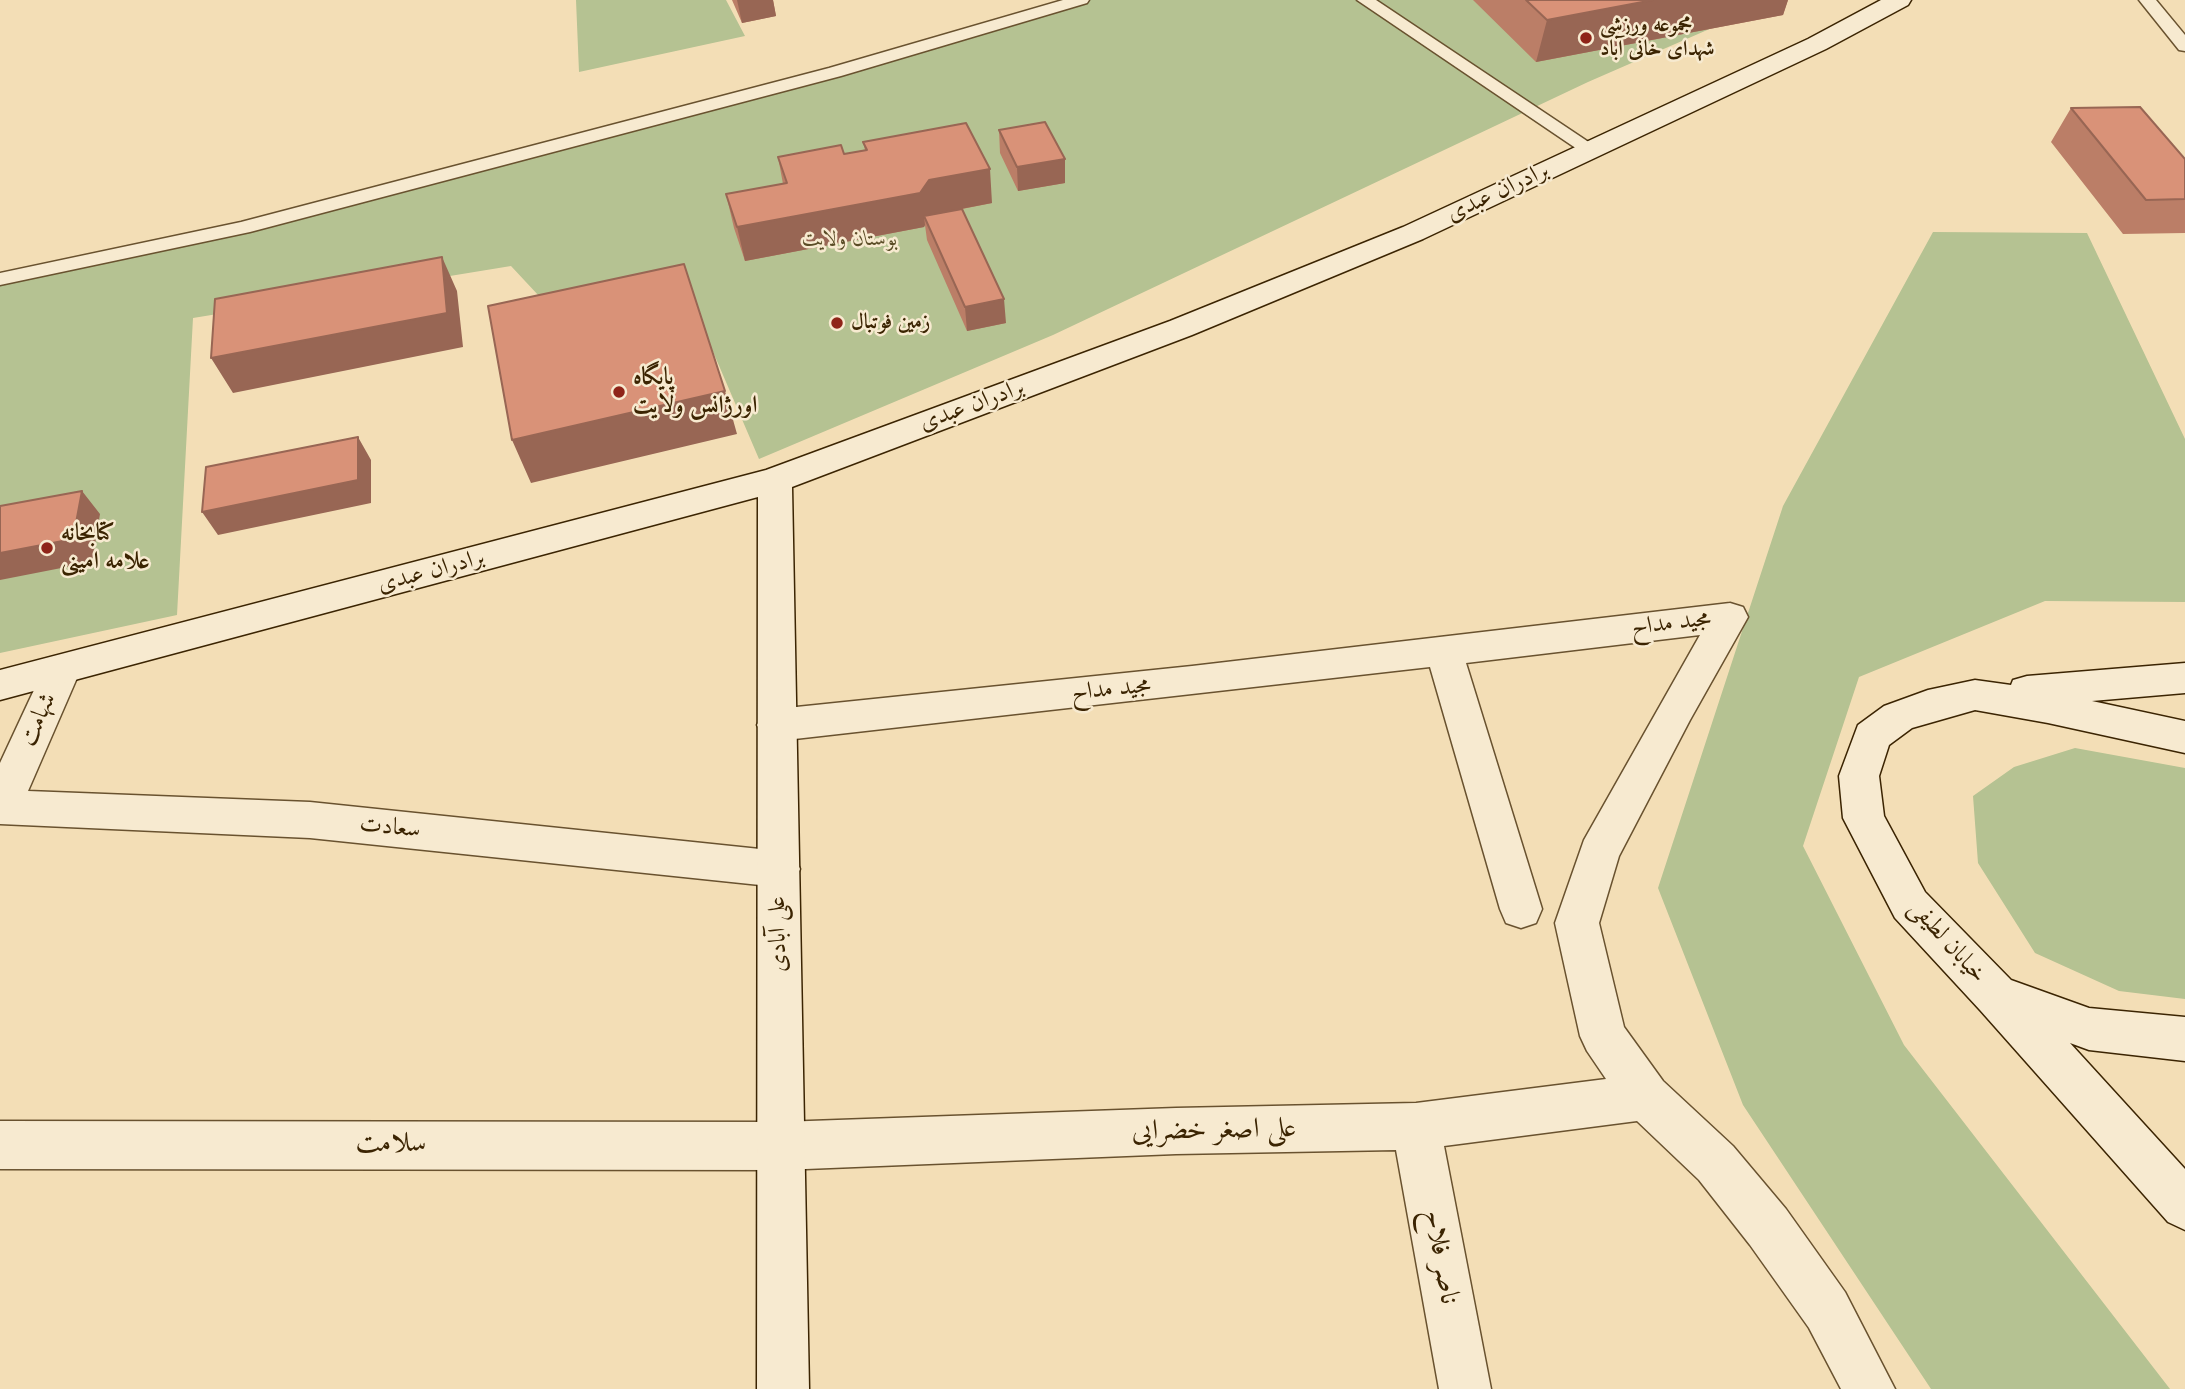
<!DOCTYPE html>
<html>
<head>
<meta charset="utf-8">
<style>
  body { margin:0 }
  canvas { display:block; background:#f3deb6 }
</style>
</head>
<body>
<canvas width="2185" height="1389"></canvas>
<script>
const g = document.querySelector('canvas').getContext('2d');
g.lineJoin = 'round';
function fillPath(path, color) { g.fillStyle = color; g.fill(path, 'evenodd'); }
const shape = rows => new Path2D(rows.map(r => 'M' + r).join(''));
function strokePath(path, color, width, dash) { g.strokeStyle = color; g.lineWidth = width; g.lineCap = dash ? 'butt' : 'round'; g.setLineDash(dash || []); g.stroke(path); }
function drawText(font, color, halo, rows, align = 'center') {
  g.font = font + ' Cardo,Amiri,serif'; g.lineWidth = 5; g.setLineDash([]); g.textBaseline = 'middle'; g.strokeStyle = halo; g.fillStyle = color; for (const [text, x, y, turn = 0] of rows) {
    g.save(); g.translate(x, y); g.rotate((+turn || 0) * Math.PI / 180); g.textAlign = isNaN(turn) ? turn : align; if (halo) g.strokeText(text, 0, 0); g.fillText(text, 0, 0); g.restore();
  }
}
const green = shape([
  [576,0,726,0,745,36,579,72],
  [1070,0,1776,0,1588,82,1053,335,759,459,681,277,553,311,511,266,193,318,177,615,0,653,0,278,467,169,758,93],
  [1933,232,2087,233,2185,439,2185,602,2045,601,1859,677,1803,846,1904,1045,2170,1389,1931,1389,1743,1105,1658,888,1783,506],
  [2075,748,2185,768,2185,999,2119,991,2035,953,1978,863,1973,796,2014,767]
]);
const lane = shape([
  [1063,0,1089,0,1087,3,841,76,250,232,0,285,0,273,241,222,829,68,1063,0],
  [1357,0,1376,0,1599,149,1590,155,1583,153,1357,0],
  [2139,0,2156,0,2185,35,2185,51,2179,50,2139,0]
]);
const street = shape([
  [1730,603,1743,607,1748,617,1690,720,1619,856,1599,923,1624,1027,1663,1081,1733,1146,1786,1209,1845,1292,1895,1389,1841,1389,1809,1328,1750,1245,1699,1180,1637,1121,1444,1146,1491,1389,1439,1389,1396,1150,1176,1154,781,1170,0,1169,0,1121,781,1122,1176,1108,1416,1103,1606,1079,1587,1051,1580,1036,1555,923,1584,840,1700,635,1466,663,1542,909,1536,923,1521,928,1506,923,1500,909,1430,667,777,741,763,736,757,725,763,714,777,709,1192,666,1730,603],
  [61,656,74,660,80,671,28,791,310,802,779,851,794,856,800,869,794,882,779,887,310,838,0,824,0,763,48,660,61,656]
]);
const secondary = shape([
  [1881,0,1911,0,1908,5,1826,49,1423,239,1192,335,792,487,809,1389,757,1389,758,497,0,700,0,670,766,470,1170,321,1403,227,1808,39,1881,0],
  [2185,663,2185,693,2092,701,2185,721,2185,753,2048,723,1975,710,1912,728,1889,745,1879,776,1884,816,1925,892,2011,980,2089,1008,2185,1017,2185,1061,2089,1050,2070,1043,2185,1169,2185,1230,2168,1222,1980,1010,1895,918,1843,818,1839,776,1858,725,1884,706,1928,690,1975,680,2011,685,2013,680,2027,676,2185,663]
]);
const wall = shape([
  [732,0,773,0,776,16,742,23],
  [1473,0,1788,0,1783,15,1536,62],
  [2071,108,2185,159,2185,233,2123,234,2051,142],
  [999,130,1065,159,1065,183,1018,191,1000,153],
  [863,142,992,203,932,215,1006,323,967,331,927,240,925,225,924,227,745,261,734,228,726,194,783,184,778,157,844,154,865,150]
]);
const shadedWall = shape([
  [737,0,773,0,776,16,742,23],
  [1653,0,1788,0,1783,15,1536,62,1547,20],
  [1065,159,1065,183,1018,191,1017,167],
  [990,169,992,203,924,216,925,225,924,227,745,261,737,227,929,180],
  [442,257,457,291,463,347,233,393,211,358],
  [1004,299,1006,323,967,331,965,307],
  [725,391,737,434,531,483,512,440],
  [358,437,371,460,371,503,218,535,202,512],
  [82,491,100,514,92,562,0,580,0,553]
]);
const building = shape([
  [1526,0,1653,0,1547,20,1526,0],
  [2140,107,2185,159,2185,199,2146,200,2071,108,2140,107],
  [1045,122,1065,159,1017,167,999,130,1045,122],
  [966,123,990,169,929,180,920,193,737,227,726,194,787,183,778,157,841,145,844,154,867,150,863,142,966,123],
  [962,209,1004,299,965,307,924,216,962,209],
  [442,257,447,313,211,358,215,299,442,257],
  [684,264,725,391,512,440,488,306,684,264],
  [358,437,358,480,202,512,206,467,358,437],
  [82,491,73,539,0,553,0,506,82,491]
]);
const markers = [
  [1586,38,7,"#8f2418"],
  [837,323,7,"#8f2418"],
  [619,392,7,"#8f2418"],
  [47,548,7,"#8f2418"]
];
const farPoinames = [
  ["مجموعه ورزشی",1600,26],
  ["شهدای خانی آباد",1600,50],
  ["زمین فوتبال",851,323]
];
const farParknames = [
  ["بوستان ولایت",850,240]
];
const streetNames = [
  ["برادران عبدی",1498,193,-25],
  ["برادران عبدی",972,406,-20],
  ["برادران عبدی",431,572,-15],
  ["مجید مداح",1671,624,-7],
  ["مجید مداح",1111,690,-6],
  ["شهامت",39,720,-66],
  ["سعادت",390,828,6],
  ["علی آبادی",779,934,-91],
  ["خیابان لطیفی",1947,942,48]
];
const poiNames = [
  ["پایگاه",633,378],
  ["اورژانس ولایت",633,406],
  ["کتابخانه",61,534],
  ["علامه امینی",61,562]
];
const nearStreetnames = [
  ["علی اصغر خضرایی",1214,1131,-1],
  ["سلامت",391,1145],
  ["ناصر فلاح",1440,1257,80]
];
fillPath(green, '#b5c292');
strokePath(lane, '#69522f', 3);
strokePath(street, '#69522f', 3);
strokePath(secondary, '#3b2402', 3);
fillPath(lane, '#f7ead0');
fillPath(street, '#f7ead0');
fillPath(secondary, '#f7ead0');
fillPath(wall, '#bb7e67');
fillPath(shadedWall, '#986654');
fillPath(building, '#d99278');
strokePath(building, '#986654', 2);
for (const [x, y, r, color] of markers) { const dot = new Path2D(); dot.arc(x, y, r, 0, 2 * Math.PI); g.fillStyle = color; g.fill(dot); strokePath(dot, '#f7ead0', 2.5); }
drawText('bold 21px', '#3b2402', '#f7ead0', farPoinames, 'left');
drawText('italic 21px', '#5a4c26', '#f7ead0', farParknames);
drawText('24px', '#3b2402', '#f7ead0', streetNames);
drawText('bold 24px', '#3b2402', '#f7ead0', poiNames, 'left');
drawText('28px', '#3b2402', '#f7ead0', nearStreetnames);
</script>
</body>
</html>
